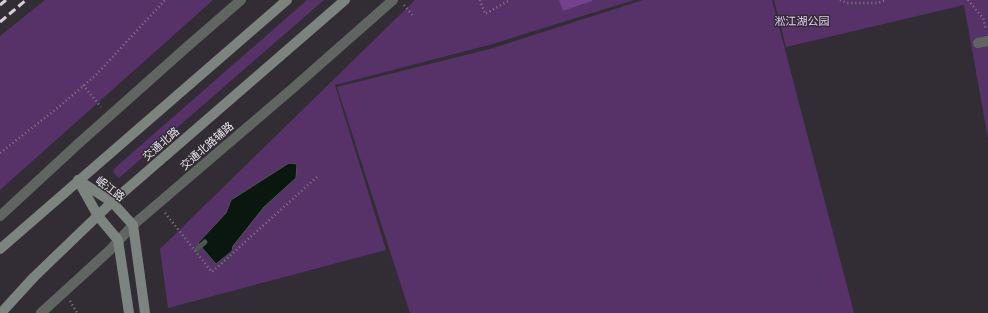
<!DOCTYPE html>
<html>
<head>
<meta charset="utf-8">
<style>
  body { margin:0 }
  canvas { display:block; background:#322c35 }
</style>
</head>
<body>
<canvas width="988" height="313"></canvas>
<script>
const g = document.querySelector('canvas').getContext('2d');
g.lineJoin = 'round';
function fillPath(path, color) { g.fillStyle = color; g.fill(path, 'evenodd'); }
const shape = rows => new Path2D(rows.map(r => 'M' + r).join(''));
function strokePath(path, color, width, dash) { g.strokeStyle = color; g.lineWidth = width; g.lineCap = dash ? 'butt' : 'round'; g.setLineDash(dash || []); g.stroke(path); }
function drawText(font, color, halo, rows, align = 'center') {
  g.font = font + ' Ubuntu,"Noto Sans SC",sans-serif'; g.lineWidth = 3; g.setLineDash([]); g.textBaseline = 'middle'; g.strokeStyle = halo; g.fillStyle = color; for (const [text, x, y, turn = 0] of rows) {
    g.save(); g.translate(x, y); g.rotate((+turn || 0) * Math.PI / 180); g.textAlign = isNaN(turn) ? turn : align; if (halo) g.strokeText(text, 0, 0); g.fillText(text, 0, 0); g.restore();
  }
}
const green = shape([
  [45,0,213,0,0,190,0,36],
  [307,0,324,0,119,178,113,172,116,167],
  [415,0,634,0,489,45,335,85,386,250,168,308,160,249],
  [643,0,772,0,854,313,410,313,337,87,490,49],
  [774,0,988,0,988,138,964,5,786,47]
]);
const water = shape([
  [289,163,297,164,296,178,264,207,233,246,232,251,216,264,198,243,226,213,231,200,289,163]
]);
const stream = shape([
  [197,249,205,242]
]);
const building = shape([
  [559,0,592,0,592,1,563,11]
]);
const path = shape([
  [480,0,485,14,510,0],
  [840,0,847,3,878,3,886,0],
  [968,0,983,18,986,29],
  [404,5,414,17],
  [83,85,101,107],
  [0,153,60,106,96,75,165,0],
  [165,213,212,272,318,176],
  [70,301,77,313]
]);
const street = shape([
  [978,43,988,41],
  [0,216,78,144,188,46,241,0],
  [41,313,110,250,133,225,292,89,393,0]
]);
const secondary = shape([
  [78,180,112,202,133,225,145,313],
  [79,182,98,216,118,240,129,313],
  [0,249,287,0],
  [1,313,34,277,112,202,345,0]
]);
const rail = shape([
  [0,5,6,0],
  [0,22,26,0]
]);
const parkNames = [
  ["淞江湖公园",802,21]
];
const streetNames = [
  ["交通北路",161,144,-41],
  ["交通北路辅路",207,146,-41],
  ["岷江路",110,189,37]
];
fillPath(green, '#563268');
fillPath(water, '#09170f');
strokePath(water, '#4c5551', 1);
strokePath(stream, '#4c5551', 5);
fillPath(building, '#74418d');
strokePath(path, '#817c84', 2.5, [1, 3]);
strokePath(street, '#616562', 10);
strokePath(secondary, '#7c847f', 10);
strokePath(rail, '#d3cfd5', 3, [8, 4]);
drawText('11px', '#e3c9f3', '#322c35', parkNames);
drawText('11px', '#eae6ec', '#322c35', streetNames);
</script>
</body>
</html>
